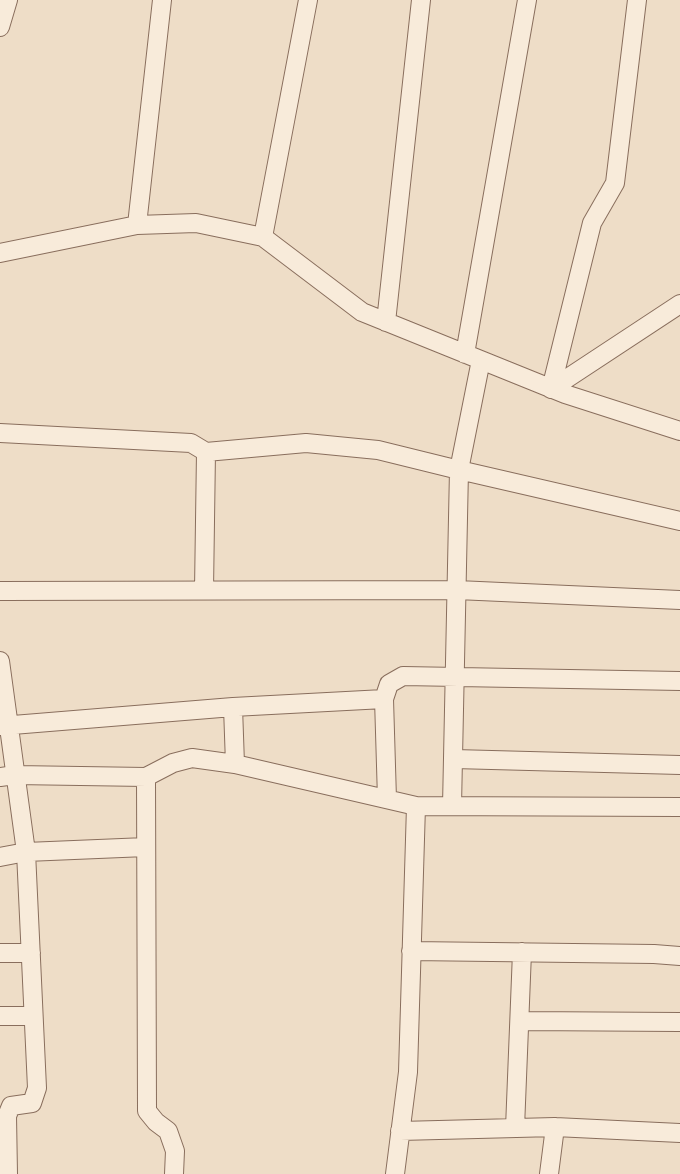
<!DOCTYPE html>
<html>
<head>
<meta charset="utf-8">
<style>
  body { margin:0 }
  canvas { display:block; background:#eeddc7 }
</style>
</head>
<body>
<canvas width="680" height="1174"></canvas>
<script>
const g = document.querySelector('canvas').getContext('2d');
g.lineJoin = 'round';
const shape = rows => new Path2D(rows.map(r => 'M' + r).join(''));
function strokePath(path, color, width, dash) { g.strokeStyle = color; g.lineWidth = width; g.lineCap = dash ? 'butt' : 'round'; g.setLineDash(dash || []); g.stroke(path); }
const minor = shape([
  [637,0,615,183,592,223,551,389,680,304],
  [0,27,8,0],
  [137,225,162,0],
  [263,237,308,0],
  [0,253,137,225,196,223,263,237,362,312,565,394,680,431],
  [386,322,421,0],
  [465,354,527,0],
  [0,433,191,443,206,452,204,590],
  [206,452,306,443,378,450,459,470,680,521],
  [0,591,457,590,680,600],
  [0,661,26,852,37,1088,32,1103,11,1106,7,1116,8,1174],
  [233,707,235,764],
  [0,726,233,707,384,699],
  [454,759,680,765],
  [0,777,15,775,146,777,173,763,192,758,235,764,416,806,680,807],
  [146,777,147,1111,156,1122,168,1131,175,1151,174,1174],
  [387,799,384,699,389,684,403,676,680,681],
  [452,806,459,470,481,360],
  [0,857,26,852,146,847],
  [411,951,654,954,680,956],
  [0,953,31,953],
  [0,1016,33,1016],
  [521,1021,680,1022],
  [515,1128,522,952],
  [400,1131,555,1127,680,1133],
  [395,1174,408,1072,416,806],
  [549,1174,555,1127]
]);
strokePath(minor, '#896e5d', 20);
strokePath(minor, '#f8ebda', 18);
</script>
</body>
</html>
